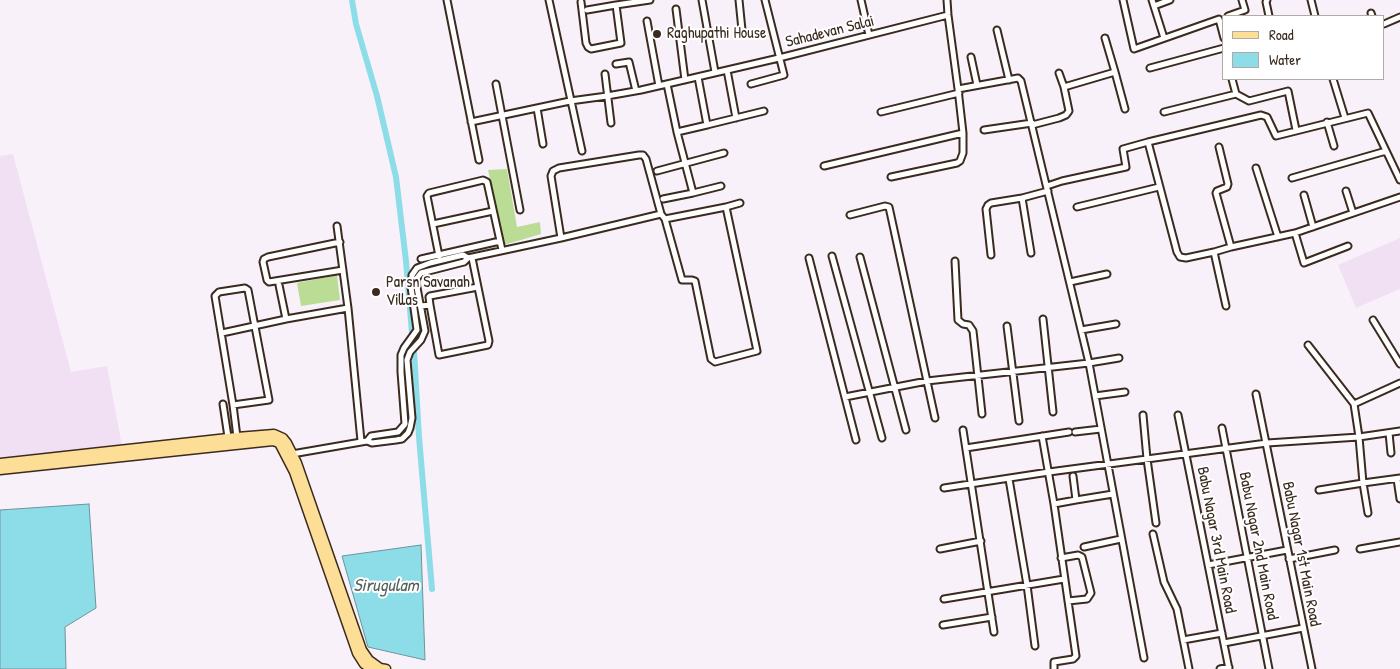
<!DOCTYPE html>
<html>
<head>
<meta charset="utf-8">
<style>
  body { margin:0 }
  #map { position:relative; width:1400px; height:669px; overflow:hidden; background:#f9f1fa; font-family:"Patrick Hand",sans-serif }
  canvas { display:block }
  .legend { position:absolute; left:1222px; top:15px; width:162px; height:65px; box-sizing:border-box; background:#fff; border:1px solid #b1aaa5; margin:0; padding:6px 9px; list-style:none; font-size:15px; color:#3b2a1e }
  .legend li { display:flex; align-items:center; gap:10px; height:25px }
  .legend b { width:25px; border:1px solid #b1aaa5 }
</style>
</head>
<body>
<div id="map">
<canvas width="1400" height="669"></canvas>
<ul class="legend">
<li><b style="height:6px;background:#fdde96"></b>Road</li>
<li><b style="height:14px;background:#8ddde9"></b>Water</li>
</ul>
</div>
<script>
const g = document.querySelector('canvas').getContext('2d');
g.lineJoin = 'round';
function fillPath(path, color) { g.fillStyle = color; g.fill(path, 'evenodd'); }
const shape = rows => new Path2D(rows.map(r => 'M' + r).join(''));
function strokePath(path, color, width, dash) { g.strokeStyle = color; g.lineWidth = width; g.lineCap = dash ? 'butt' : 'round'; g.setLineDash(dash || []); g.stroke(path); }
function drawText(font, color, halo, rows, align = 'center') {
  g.font = font + ' "Patrick Hand",sans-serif'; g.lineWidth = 4; g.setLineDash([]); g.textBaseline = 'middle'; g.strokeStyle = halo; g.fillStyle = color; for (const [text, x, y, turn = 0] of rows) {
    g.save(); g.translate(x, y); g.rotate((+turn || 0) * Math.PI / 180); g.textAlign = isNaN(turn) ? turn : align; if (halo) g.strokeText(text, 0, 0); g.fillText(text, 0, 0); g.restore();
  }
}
const built = shape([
  [13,154,71,372,107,366,122,446,0,467,0,156],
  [1400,238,1400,289,1356,308,1338,265]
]);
const green = shape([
  [507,169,517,227,540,222,541,234,504,245,488,170],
  [337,275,340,300,301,306,297,283]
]);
const water = shape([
  [89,504,96,608,65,627,66,669,0,669,0,510,89,504],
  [421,545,425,660,368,647,342,556,421,545]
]);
const canal = shape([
  [352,0,356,24,377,96,396,177,406,261,412,333],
  [414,351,419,437,432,589]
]);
const street = shape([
  [447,0,479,160],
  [549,0,582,151],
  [702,0,715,72],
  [739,0,742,30],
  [861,0,869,35],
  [947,0,948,15,958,89,1018,78,1021,81,1089,363,1144,658],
  [1123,0,1134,49,1219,19,1224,38],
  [1152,0,1164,38],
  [1267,0,1266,2,1269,16],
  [1311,0,1315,16],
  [581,2,586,43,588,47,591,49,621,43,616,5,650,0],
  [1154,6,1170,0],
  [676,9,685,80],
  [587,10,616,5],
  [1371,13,1372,16],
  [1228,16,1245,10,1242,0],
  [647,21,659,86],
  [1384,24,1400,17],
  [997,30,1009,80],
  [1105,38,1115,72],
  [971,57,977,85],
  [616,64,629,62,636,91],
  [1150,68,1224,48],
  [727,70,736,118],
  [1059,73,1064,87],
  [605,74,611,123],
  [1232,79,1236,94,1249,101,1288,91,1296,130],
  [1333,79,1345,118],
  [496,84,520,210],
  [667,84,677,132,693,193,721,186],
  [751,84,784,75,765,0],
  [537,108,543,144],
  [881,112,959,93],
  [1164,112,1236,94],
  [471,122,570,101,607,96,641,90,779,58,948,15],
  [1327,122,1334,146],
  [707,125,764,111],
  [1032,125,1059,118,1066,115,1069,111,1064,87,1115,72,1125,109],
  [984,130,1032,123],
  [677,132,707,125,698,77],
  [1219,147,1228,184,1227,187,1217,191,1216,193,1231,247,1295,233,1400,197],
  [824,166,963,133,958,89],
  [1256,168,1278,237],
  [657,171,724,153],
  [891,177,957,163,960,161,963,153,963,133],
  [1292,178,1386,151],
  [1047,186,1062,181,1126,167,1123,149,1148,142],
  [1346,191,1353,213],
  [1304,195,1313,227],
  [1022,198,1031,253],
  [663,199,693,193],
  [726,207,740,203],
  [1077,207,1159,187],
  [661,214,561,238,551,176,553,171,559,168,639,155,643,155,646,159,661,214,665,219,726,207,757,351,715,362,711,359,695,281,692,280,682,280,665,219],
  [850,215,885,206,889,207,935,418],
  [433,224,493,211],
  [337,226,348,308,361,441],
  [1295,233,1304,263,1348,246],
  [340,242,268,257,264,259,263,262,267,280,269,282,343,270],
  [1214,252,1231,247],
  [991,255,986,209,988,205,991,203,1022,198,1048,191],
  [439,256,427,196,429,193,483,180,487,182,502,250],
  [832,256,882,438],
  [860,257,906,430],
  [809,258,856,440],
  [421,259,500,241],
  [955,261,958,320,963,324,969,325,973,331,982,414],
  [1070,282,1107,274],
  [279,285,286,319,348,308],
  [430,305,429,297,430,296,478,287],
  [421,306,430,305,439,355,488,345,489,341,472,258],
  [1226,306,1214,252,1186,258,1180,257,1177,252,1148,142,1261,115,1267,117,1276,136,1368,113,1400,180],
  [1043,319,1053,412],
  [1373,320,1400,364],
  [1007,326,1019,421],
  [1081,330,1116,324],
  [222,333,286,319],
  [1308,345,1354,404],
  [1400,383,1354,404,1359,437,1400,431],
  [1256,394,1312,669],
  [1095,396,1125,392],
  [845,397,927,381,1089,363,1119,358],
  [223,404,228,437],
  [233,405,269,400,248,290,245,288,219,292,215,296,233,405,237,437],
  [1143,415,1147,459,1156,523],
  [1178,415,1229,669],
  [1222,428,1269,669],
  [963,430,994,632],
  [1075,432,1101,429],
  [1389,433,1391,453],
  [1042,436,1054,504,1076,656,1073,659,1054,662,1054,669],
  [367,441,371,436,398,432,405,424,401,372,401,355,404,348,417,330,411,287,412,275,417,268,430,263,463,255,468,258],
  [966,448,1069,432],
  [292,454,367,441,372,443,396,440,402,439,408,433,410,428,412,418,407,360,410,352,421,340,425,331,416,282,417,278,421,273,464,262,468,258,561,238],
  [1009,479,1027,585,1035,646],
  [1397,479,1400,499],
  [944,488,1049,472,1267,443,1359,437,1363,483,1400,478],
  [1319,490,1363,483,1368,513],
  [1076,500,1113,494],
  [1054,504,1076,500,1073,476],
  [1153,534,1164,582,1177,609,1189,669],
  [1084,547,1121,539],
  [940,549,981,541],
  [1360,549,1400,542],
  [1061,558,1078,555,1082,557,1091,593,1087,599,1068,601],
  [1289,559,1335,550],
  [1208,565,1287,550],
  [944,599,1064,579],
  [943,625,992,617],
  [1183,640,1222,633],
  [1224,643,1303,628],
  [1220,669,1229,667]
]);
const primary = shape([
  [0,463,237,437,274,434,283,438,287,443,297,463,362,650,369,660,380,668,386,669],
  [0,470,273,441,279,443,294,472,357,653,364,664,371,669]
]);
const markers = [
  [657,34,5,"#3b2a1e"],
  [376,292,5,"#3b2a1e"]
];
const streetNames = [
  ["Sahadevan Salai",830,32,-14],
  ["Babu Nagar 3rd Main Road",1216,540,79],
  ["Babu Nagar 2nd Main Road",1258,546,79],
  ["Babu Nagar 1st Main Road",1301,554,79]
];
const poiNames = [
  ["Raghupathi House",667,34],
  ["Parsn Savanah",386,283],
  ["Villas",386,301]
];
const waterNames = [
  ["Sirugulam",386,586]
];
fillPath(built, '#f1e0f3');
fillPath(green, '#bbdc95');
fillPath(water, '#8ddde9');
strokePath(water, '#6c9598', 1);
strokePath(canal, '#8ddde9', 6);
strokePath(street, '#3b2a1e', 9);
strokePath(primary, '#3b2a1e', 11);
strokePath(street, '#fff', 5);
strokePath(primary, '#fdde96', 8);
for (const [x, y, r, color] of markers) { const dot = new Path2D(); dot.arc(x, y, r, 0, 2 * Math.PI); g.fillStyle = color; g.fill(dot); strokePath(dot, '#fff', 2); }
drawText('16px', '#3b2a1e', '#fff', streetNames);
drawText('16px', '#3b2a1e', '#fff', poiNames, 'left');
drawText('italic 18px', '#54605b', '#fff', waterNames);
</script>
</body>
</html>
